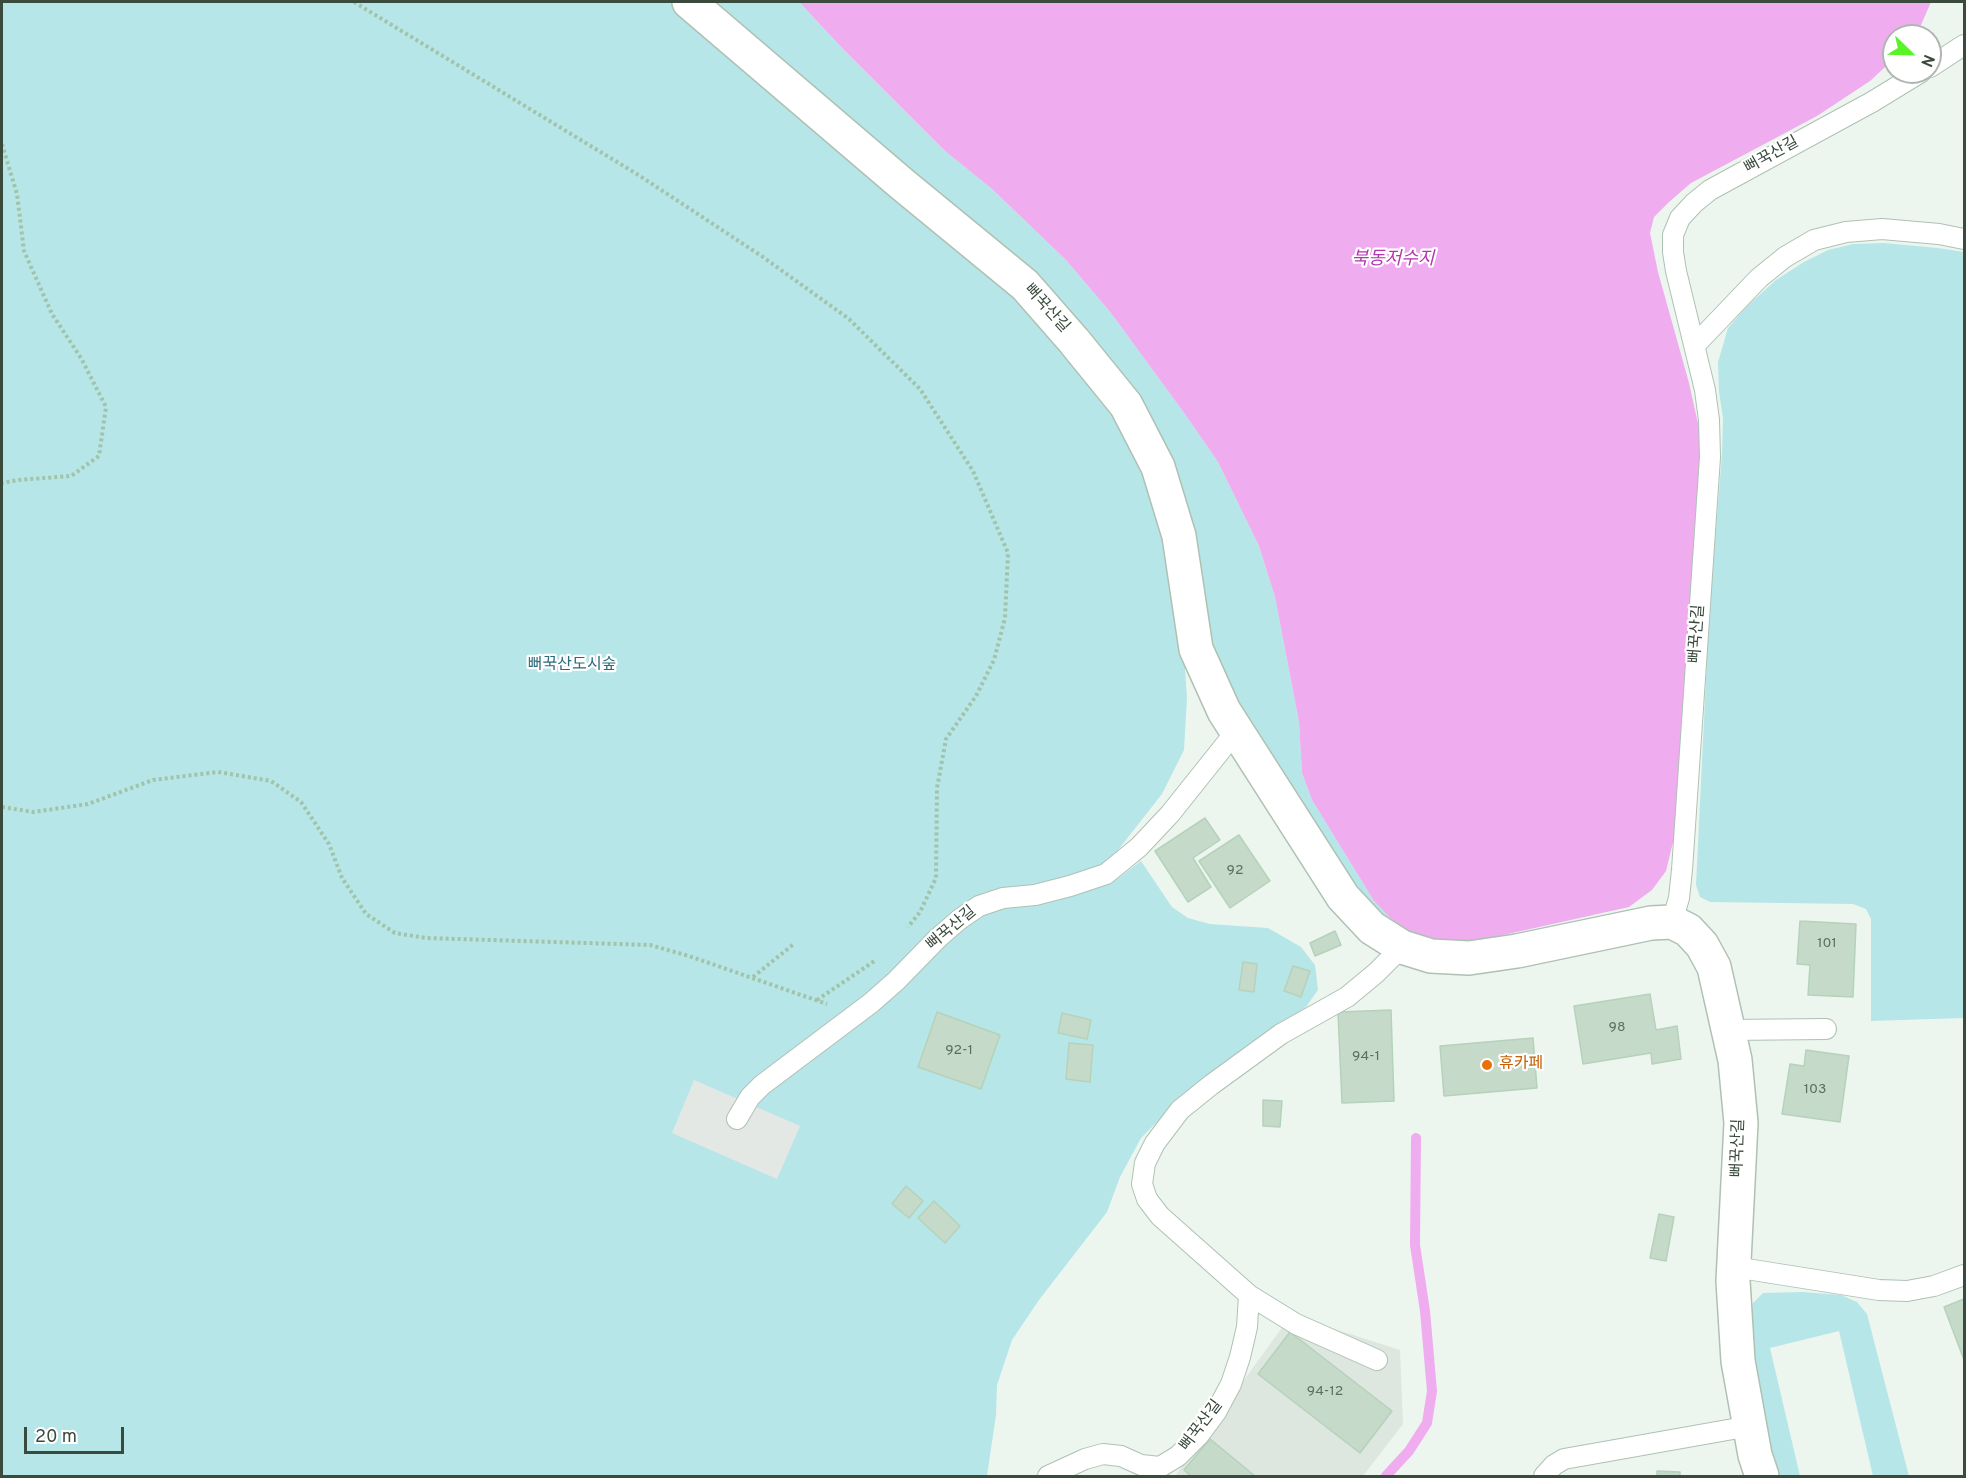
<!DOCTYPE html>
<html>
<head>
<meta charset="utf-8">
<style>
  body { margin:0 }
  #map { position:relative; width:1966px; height:1478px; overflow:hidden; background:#ecf6ef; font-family:Overpass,sans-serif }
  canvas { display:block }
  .frame { position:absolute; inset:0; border:3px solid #3a4a3d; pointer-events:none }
  .north { position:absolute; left:1882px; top:24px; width:60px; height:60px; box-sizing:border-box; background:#fff; border:2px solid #b0b7b1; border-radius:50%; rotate:113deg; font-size:16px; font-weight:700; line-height:24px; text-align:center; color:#3a4a3d }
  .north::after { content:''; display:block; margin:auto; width:21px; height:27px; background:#59f425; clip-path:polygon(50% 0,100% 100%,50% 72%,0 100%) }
  .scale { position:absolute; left:24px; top:1427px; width:100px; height:27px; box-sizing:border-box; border:3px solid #3a4a3d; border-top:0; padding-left:8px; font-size:18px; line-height:21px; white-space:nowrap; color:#3a4a3d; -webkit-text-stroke:4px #fff; paint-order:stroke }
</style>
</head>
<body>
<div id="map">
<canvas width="1966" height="1478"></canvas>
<div class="frame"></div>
<div class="north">N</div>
<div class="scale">20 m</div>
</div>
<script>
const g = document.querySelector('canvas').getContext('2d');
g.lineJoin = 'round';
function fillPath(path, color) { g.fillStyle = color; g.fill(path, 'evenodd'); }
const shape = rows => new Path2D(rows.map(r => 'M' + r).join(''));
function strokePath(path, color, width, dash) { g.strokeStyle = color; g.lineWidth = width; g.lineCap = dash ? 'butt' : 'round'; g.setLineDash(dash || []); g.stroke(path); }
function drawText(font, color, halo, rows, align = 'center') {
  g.font = font + ' Overpass,"Noto Sans KR",sans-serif'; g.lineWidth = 4.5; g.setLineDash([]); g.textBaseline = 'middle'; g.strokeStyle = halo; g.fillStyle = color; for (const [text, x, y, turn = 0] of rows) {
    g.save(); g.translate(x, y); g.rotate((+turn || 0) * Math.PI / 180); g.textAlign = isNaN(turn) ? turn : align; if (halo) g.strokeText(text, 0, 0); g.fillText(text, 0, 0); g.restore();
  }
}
const industrial = shape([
  [1291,1315,1400,1350,1403,1424,1363,1476,1175,1476]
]);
const green = shape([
  [2,2,675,2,1024,299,1118,410,1148,473,1167,547,1184,654,1187,698,1184,750,1162,794,1118,850,1098,888,1116,880,1141,861,1172,907,1188,918,1210,924,1268,928,1301,947,1315,965,1318,990,1306,1007,1176,1103,1141,1138,1120,1177,1107,1212,1039,1300,1012,1340,997,1385,996,1415,987,1476,2,1476],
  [706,2,799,2,842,48,945,151,992,189,1066,260,1111,313,1187,417,1218,462,1259,546,1275,597,1299,722,1302,773,1312,800,1374,901,1391,919,1361,905,1224,688,1136,405],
  [1884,243,1938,248,1964,252,1964,1018,1871,1021,1871,919,1866,909,1853,904,1710,902,1700,897,1696,885,1709,617,1722,454,1723,418,1719,392,1718,362,1728,328,1746,307,1776,280,1804,262,1828,250,1853,244],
  [1802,1292,1841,1295,1857,1302,1867,1314,1909,1476,1873,1476,1839,1331,1770,1348,1800,1476,1776,1476,1757,1378,1750,1318,1753,1303,1763,1293]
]);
const parking = shape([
  [694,1080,800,1126,777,1179,672,1133]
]);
const water = shape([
  [799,2,1931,2,1921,25,1913,36,1894,36,1894,59,1870,81,1817,116,1691,183,1669,202,1654,217,1650,233,1658,272,1689,383,1699,428,1700,475,1674,838,1666,871,1652,890,1629,907,1481,940,1443,942,1413,934,1391,919,1374,901,1312,800,1302,773,1299,722,1275,597,1259,546,1218,462,1187,417,1111,313,1066,260,992,189,945,151,842,48]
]);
const stream = shape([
  [1386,1476,1409,1451,1427,1423,1432,1391,1425,1311,1415,1245,1416,1138]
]);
const building = shape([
  [1205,818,1220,840,1193,858,1211,887,1188,902,1155,851,1205,818],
  [1239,835,1270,881,1230,908,1199,861,1239,835],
  [1800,921,1856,924,1853,997,1808,995,1810,965,1797,964,1800,921],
  [1335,931,1341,945,1315,956,1310,943,1335,931],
  [1243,962,1257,964,1254,992,1239,990,1243,962],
  [1293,966,1310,971,1301,997,1284,991,1293,966],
  [1650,994,1656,1030,1677,1026,1681,1059,1652,1064,1651,1053,1583,1064,1574,1006,1650,994],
  [1391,1010,1394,1101,1342,1103,1338,1012,1391,1010],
  [937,1012,1000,1035,981,1089,918,1067,937,1012],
  [1062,1013,1091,1020,1087,1039,1058,1033,1062,1013],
  [1533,1038,1537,1088,1444,1096,1440,1046,1533,1038],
  [1069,1043,1093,1045,1090,1082,1066,1079,1069,1043],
  [1806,1050,1849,1056,1840,1122,1782,1114,1790,1064,1804,1066,1806,1050],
  [1263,1100,1282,1101,1280,1127,1263,1126,1263,1100],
  [906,1186,923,1201,909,1218,892,1204,906,1186],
  [934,1201,960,1226,945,1243,918,1218,934,1201],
  [1659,1214,1674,1217,1666,1261,1650,1258,1659,1214],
  [1964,1299,1964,1360,1944,1307,1964,1299],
  [1290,1332,1392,1411,1360,1453,1258,1374,1290,1332],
  [1210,1439,1255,1476,1191,1476,1184,1470,1210,1439],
  [1657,1471,1680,1472,1680,1476,1657,1476,1657,1471]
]);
const path = shape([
  [354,2,640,176,763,257,849,319,920,389,973,471,1008,553,1005,618,994,660,976,696,946,739,937,788,936,878,920,912,908,927],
  [2,144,17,194,24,251,52,314,81,358,106,407,99,456,71,476,18,480,2,483],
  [2,807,33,812,88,804,153,780,218,772,271,781,301,802,329,844,342,878,366,914,395,933,426,938,650,945,689,956,827,1004],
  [753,977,795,943],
  [817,1000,876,960]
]);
const lane = shape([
  [1930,67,1964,45],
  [1695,345,1759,278,1785,257,1814,240,1846,232,1882,229,1939,234,1964,239],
  [1672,922,1679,898,1682,870,1710,457,1709,420,1705,390,1676,271,1673,252,1673,235,1680,218,1694,203,1710,190,1872,102,1921,72],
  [1728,1030,1826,1029],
  [737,1119,750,1097,762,1085,871,1003,896,981,938,938,960,919,979,906,1003,898,1035,895,1070,886,1106,874,1139,847,1170,814,1237,730],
  [1734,1267,1879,1290,1907,1291,1934,1286,1964,1275],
  [1377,1360,1296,1324,1249,1295,1160,1216,1147,1199,1142,1184,1145,1163,1155,1143,1180,1110,1211,1085,1281,1034,1347,997,1376,973,1402,947],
  [1048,1476,1085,1459,1103,1454,1121,1456,1141,1465,1160,1467,1178,1456,1199,1435,1216,1412,1231,1384,1240,1357,1247,1327,1249,1295],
  [1544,1476,1554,1465,1564,1459,1750,1426]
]);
const street = shape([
  [689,2,902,184,1025,285,1074,341,1126,405,1158,467,1179,536,1196,649,1224,711,1343,897,1372,928,1402,947,1431,956,1469,958,1517,951,1651,923,1672,922,1688,930,1702,945,1714,967,1735,1060,1741,1123,1733,1281,1738,1361,1755,1455,1762,1476]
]);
const markers = [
  [1487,1065,6,"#e8710a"]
];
const numberNames = [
  ["92",1235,871],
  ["101",1827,944],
  ["98",1617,1028],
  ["92-1",959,1051],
  ["94-1",1366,1057],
  ["103",1815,1090],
  ["94-12",1325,1392]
];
const streetNames = [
  ["뻐꾹산길",1772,156,-29],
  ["뻐꾹산길",1046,309,48],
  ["뻐꾹산길",1698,634,-86],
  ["뻐꾹산길",952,929,-40],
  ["뻐꾹산길",1739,1148,-88],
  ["뻐꾹산길",1202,1426,-53]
];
const parkNames = [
  ["뻐꾹산도시숲",572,666]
];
const foodNames = [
  ["휴카페",1499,1065]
];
const waterNames = [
  ["북동저수지",1393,260]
];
fillPath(industrial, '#dde6df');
fillPath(green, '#b7e6e8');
fillPath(parking, '#e3e8e4');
fillPath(water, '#efacef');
strokePath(stream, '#efacef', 10);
fillPath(building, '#c5dac9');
strokePath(building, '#b5d2bb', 1.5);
strokePath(lane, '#afc1b3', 22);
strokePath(street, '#afc1b3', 36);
strokePath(path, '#a0c3a9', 4, [3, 3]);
strokePath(lane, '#fff', 20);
strokePath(street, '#fff', 33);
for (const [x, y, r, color] of markers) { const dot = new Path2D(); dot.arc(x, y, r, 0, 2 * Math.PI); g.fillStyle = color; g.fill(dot); strokePath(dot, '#fff', 2); }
drawText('14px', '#5d6e60', null, numberNames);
drawText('16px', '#3a4a3d', '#fff', streetNames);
drawText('16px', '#2d6b7c', '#fff', parkNames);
drawText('16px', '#c56008', '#fff', foodNames, 'left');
drawText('italic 18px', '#b534b2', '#fff', waterNames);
</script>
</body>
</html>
